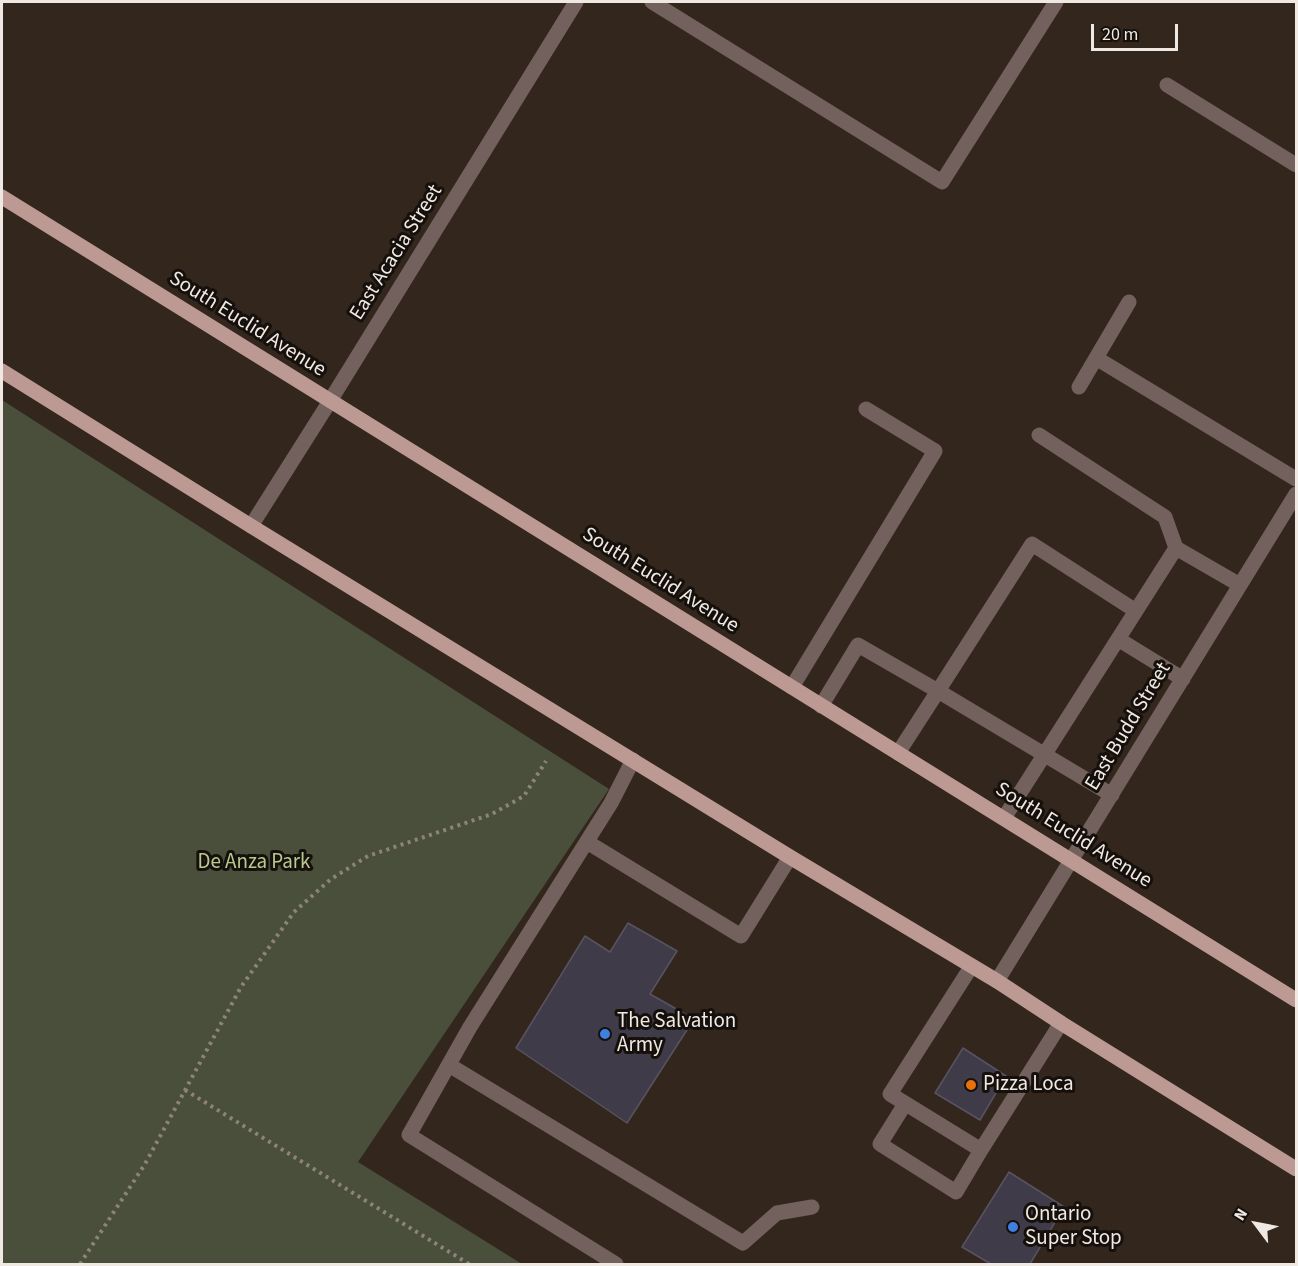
<!DOCTYPE html>
<html>
<head>
<meta charset="utf-8">
<style>
  body { margin:0 }
  #map { position:relative; width:1298px; height:1266px; overflow:hidden; background:#32261d; font-family:"Source Sans 3",sans-serif }
  canvas { display:block }
  .frame { position:absolute; inset:0; border:3px solid #f0e8e2; pointer-events:none }
  .north { position:absolute; left:1226px; top:1194px; width:60px; height:60px; -webkit-text-stroke:4px #15100c; paint-order:stroke; rotate:302deg; font-size:16px; font-weight:700; line-height:24px; text-align:center; color:#f0e8e2 }
  .north::after { content:''; display:block; margin:auto; width:21px; height:27px; background:#f0e8e2; clip-path:polygon(50% 0,100% 100%,50% 72%,0 100%) }
  .scale { position:absolute; left:1091px; top:24px; width:87px; height:27px; box-sizing:border-box; border:3px solid #f0e8e2; border-top:0; padding-left:8px; font-size:18px; line-height:21px; white-space:nowrap; color:#f0e8e2; -webkit-text-stroke:4px #15100c; paint-order:stroke }
</style>
</head>
<body>
<div id="map">
<canvas width="1298" height="1266"></canvas>
<div class="frame"></div>
<div class="north">N</div>
<div class="scale">20 m</div>
</div>
<script>
const g = document.querySelector('canvas').getContext('2d');
g.lineJoin = 'round';
function fillPath(path, color) { g.fillStyle = color; g.fill(path, 'evenodd'); }
const shape = rows => new Path2D(rows.map(r => 'M' + r).join(''));
function strokePath(path, color, width, dash) { g.strokeStyle = color; g.lineWidth = width; g.lineCap = dash ? 'butt' : 'round'; g.setLineDash(dash || []); g.stroke(path); }
function drawText(font, color, halo, rows, align = 'center') {
  g.font = font + ' "Source Sans 3",sans-serif'; g.lineWidth = 6; g.setLineDash([]); g.textBaseline = 'middle'; g.strokeStyle = halo; g.fillStyle = color; for (const [text, x, y, turn = 0] of rows) {
    g.save(); g.translate(x, y); g.rotate((+turn || 0) * Math.PI / 180); g.textAlign = isNaN(turn) ? turn : align; if (halo) g.strokeText(text, 0, 0); g.fillText(text, 0, 0); g.restore();
  }
}
const green = shape([
  [2,400,609,789,358,1162,522,1264,2,1264]
]);
const building = shape([
  [628,923,677,951,650,994,694,1019,627,1123,516,1048,585,936,610,952,628,923],
  [963,1048,1006,1076,980,1120,935,1093,963,1048],
  [1009,1172,1064,1207,1030,1264,991,1264,962,1247,1009,1172]
]);
const path = shape([
  [185,1090,469,1264],
  [80,1264,145,1164,241,987,294,912,331,879,368,856,492,814,524,796,546,761]
]);
const minor = shape([
  [652,2,942,182,1056,2],
  [1167,85,1296,165],
  [1129,302,1096,358,1296,479],
  [1079,387,1096,358],
  [1039,435,1165,517,1176,548,1240,585],
  [251,526,330,401,576,2],
  [1118,639,1183,679],
  [792,687,935,451,866,409],
  [821,706,858,645,938,691,1032,544,1136,611],
  [898,753,938,691,1112,795],
  [1004,818,1176,548],
  [587,842,741,936,790,857],
  [971,967,890,1094,981,1150,1061,1023],
  [997,981,1296,494],
  [449,1065,743,1243,777,1213,812,1207],
  [905,1104,880,1144,956,1192,981,1150],
  [616,1264,409,1135,470,1027,611,803,633,760]
]);
const major = shape([
  [2,197,1296,1000],
  [2,371,251,526,790,857,997,981,1061,1023,1296,1169]
]);
const markers = [
  [605,1034,6,"#3f7fe0"],
  [971,1085,6,"#e8710a"],
  [1013,1227,6,"#3f7fe0"]
];
const streetNames = [
  ["East Acacia Street",397,253,-58],
  ["South Euclid Avenue",247,325,32],
  ["South Euclid Avenue",660,581,32],
  ["East Budd Street",1129,727,-59],
  ["South Euclid Avenue",1073,836,32]
];
const parkNames = [
  ["De Anza Park",254,863]
];
const poiNames = [
  ["The Salvation",617,1022],
  ["Army",617,1046],
  ["Pizza Loca",983,1085],
  ["Ontario",1025,1215],
  ["Super Stop",1025,1239]
];
fillPath(green, '#494f3b');
fillPath(building, '#403b48');
strokePath(building, '#595361', 1.5);
strokePath(path, '#8d837b', 4, [3, 4.5]);
strokePath(minor, '#73615e', 15);
strokePath(major, '#bc9992', 15);
for (const [x, y, r, color] of markers) { const dot = new Path2D(); dot.arc(x, y, r, 0, 2 * Math.PI); g.fillStyle = color; g.fill(dot); strokePath(dot, '#15100c', 2); }
drawText('21px', '#f0e8e2', '#15100c', streetNames);
drawText('21px', '#b8c98e', '#15100c', parkNames);
drawText('21px', '#f0e8e2', '#15100c', poiNames, 'left');
</script>
</body>
</html>
